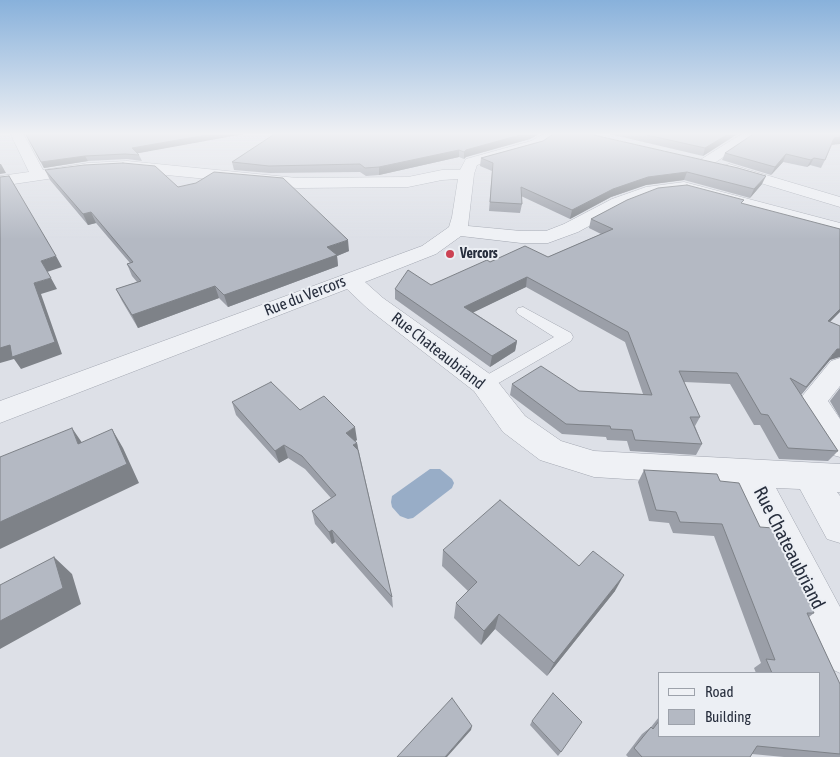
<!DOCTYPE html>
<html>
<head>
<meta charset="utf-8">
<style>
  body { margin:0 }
  #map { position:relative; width:840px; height:757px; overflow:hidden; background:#dde0e7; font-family:"Asap Condensed",sans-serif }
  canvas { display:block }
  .legend { position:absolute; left:658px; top:672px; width:162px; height:65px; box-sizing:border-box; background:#eceff4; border:1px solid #9da2ab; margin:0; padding:6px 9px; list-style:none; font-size:15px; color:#272e3d }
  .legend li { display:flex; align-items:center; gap:10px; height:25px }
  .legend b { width:25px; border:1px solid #9da2ab }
</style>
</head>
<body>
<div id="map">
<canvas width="840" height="757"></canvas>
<ul class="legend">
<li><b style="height:6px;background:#eff1f5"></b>Road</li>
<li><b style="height:14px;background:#b4b9c3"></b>Building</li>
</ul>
</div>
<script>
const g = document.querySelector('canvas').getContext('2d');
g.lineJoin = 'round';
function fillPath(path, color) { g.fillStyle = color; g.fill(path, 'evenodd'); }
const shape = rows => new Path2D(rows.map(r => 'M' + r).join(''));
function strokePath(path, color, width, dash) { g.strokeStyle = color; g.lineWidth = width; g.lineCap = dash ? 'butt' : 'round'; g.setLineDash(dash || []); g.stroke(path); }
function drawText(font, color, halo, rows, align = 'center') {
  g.font = font + ' "Asap Condensed",sans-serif'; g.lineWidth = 4; g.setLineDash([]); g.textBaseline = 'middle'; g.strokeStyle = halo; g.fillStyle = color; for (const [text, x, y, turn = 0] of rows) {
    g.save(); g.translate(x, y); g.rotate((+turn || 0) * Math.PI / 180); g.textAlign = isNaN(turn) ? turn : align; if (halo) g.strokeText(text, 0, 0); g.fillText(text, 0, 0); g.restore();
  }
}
const water = shape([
  [430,469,440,469,452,479,454,483,452,488,413,518,408,519,400,516,392,507,391,502,392,496]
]);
const service = shape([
  [523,307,571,333,573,337,571,341,490,388,484,390,478,388,475,384,478,380,554,337,518,314,516,311,518,308,523,307]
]);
const minor = shape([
  [10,133,23,133,43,170,88,163,127,161,297,178,408,177,442,170,460,170,466,159,531,141,545,133,561,133,541,147,477,165,474,174,468,226,521,231,546,231,564,224,612,199,646,187,684,182,840,223,840,235,684,192,655,195,624,207,578,232,548,243,521,243,461,236,436,254,365,282,383,298,494,377,525,416,561,441,594,451,840,464,840,492,837,492,840,496,840,543,827,539,800,489,776,488,840,607,840,673,825,666,740,486,594,477,540,460,503,432,474,391,367,308,347,289,0,423,0,401,422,246,449,227,452,217,458,179,442,180,408,187,297,188,127,171,88,173,0,186,0,176,29,172,10,133],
  [743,133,759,133,710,166,700,166,698,163,700,160,743,133],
  [729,164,840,197,840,207,724,172,721,169,724,166,729,164],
  [840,358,840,386,828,401,840,419,840,457,829,454,799,400,831,361,840,358]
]);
const wall = shape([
  [25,133,249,133,137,153,139,155,142,161,127,159,88,161,44,168],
  [276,133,541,133,530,139,466,157,464,159,459,157,379,175,366,176,360,172,270,173,234,170,232,162],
  [605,133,739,133,703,156],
  [543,141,762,184,750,198,684,180,646,185,611,197,570,219,521,196,522,204,520,213,489,211,492,171,480,166,481,158],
  [832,145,825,160,821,168,810,165,807,167,783,162,771,175,722,160,725,153],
  [45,170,178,187,349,251,337,256,338,266,228,307,219,298,138,328,122,301,116,289,137,282,132,276,127,264,130,263,96,223,88,225,50,180],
  [742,204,830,322,830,360,801,395,838,451,828,461,779,459,760,425,754,425,730,384,684,382,700,417,695,426,702,444,696,455,630,451,627,441,607,440,606,437,562,434,510,395,512,384,579,391,643,394,625,342,526,287,473,312,517,341,515,351,490,367,395,299,395,289,431,285,490,262,548,257,601,234,589,228,591,219],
  [840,388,840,418,830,401],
  [232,402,300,410,357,440,355,441,357,443,392,597,393,608,335,542,332,544,315,524,312,511,331,498,305,469,288,458,279,463,236,415],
  [644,470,720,481,760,527,814,613,809,617,840,684,840,757,784,757,752,754,750,757,628,757,626,755,642,734,651,727,659,717,659,736,819,736,819,673,756,673,754,668,761,663,714,536,673,533,669,523,649,521,638,482],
  [443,550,579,566,615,591,547,676,495,629,481,645,454,618,456,603,468,591,442,566],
  [532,721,561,752,558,756,530,725]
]);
const shadedWall = shape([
  [218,133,249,133,134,154,132,148],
  [527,133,541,133,530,139,466,157,464,159,464,152,466,150],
  [730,133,739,133,703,156,705,148],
  [840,137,840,144,831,145,834,138],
  [459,150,459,157,379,175,379,167],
  [786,154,783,162,771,175,775,167],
  [85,156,88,161,44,168,41,162],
  [814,158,810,165,807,167,811,160],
  [0,164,1,164,6,173,0,174],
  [687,172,684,180,646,185,611,197,570,219,572,210,613,189,648,177],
  [766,176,762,184,750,198,754,189],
  [91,212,96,223,88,225,83,214],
  [348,240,349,251,337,256,338,266,228,307,224,295,327,247],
  [56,256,62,267,47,272,41,261],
  [527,277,526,287,464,317,464,307],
  [51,278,57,289,41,294,62,354,21,369,14,359,0,363,0,348,34,283],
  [215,286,219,298,138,328,132,315],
  [840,309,840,312,821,331,828,321],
  [517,341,515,351,490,367,492,356],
  [837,349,840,349,840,357,830,360,799,397],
  [355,427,357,440,348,445,346,433],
  [72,428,85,447,78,444],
  [112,429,123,448,139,483,0,549,0,522],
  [357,443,359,455,353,445],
  [284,445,288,458,279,463,275,451],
  [332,530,335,542,332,544,329,532],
  [54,557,72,574,81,604,0,649,0,621],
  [624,575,615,591,547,676,554,663],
  [499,614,495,629,481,645,484,631],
  [472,726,471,730,447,757,445,757]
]);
const building = shape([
  [25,133,218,133,132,148,139,155,125,154,85,156,41,162,25,133],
  [276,133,527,133,466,150,464,152,459,150,379,167,365,168,360,164,269,166,232,162,276,133],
  [555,133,585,133,738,168,766,176,754,189,687,172,648,177,613,189,572,210,521,187,522,204,490,202,493,163,481,158,543,141,555,133],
  [638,133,730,133,705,148,638,133],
  [755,133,840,133,840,137,834,138,825,160,814,158,811,160,786,154,775,167,725,153,755,133],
  [123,163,155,166,178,187,196,183,214,172,283,178,348,240,327,247,337,255,224,295,215,286,132,315,116,289,141,281,127,264,133,262,91,212,83,214,45,170,84,165,123,163],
  [9,176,56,256,41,261,51,278,34,283,55,342,12,357,10,345,0,348,0,177,9,176],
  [687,185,744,200,741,203,840,229,840,309,828,321,840,326,840,349,837,349,806,387,790,378,838,451,788,448,768,415,761,414,737,373,679,371,700,417,690,417,702,444,635,440,632,430,611,429,610,426,566,424,512,384,541,366,579,391,652,395,628,332,527,277,464,307,517,341,492,356,395,289,408,270,431,285,487,260,490,262,525,246,548,257,613,229,591,219,627,200,658,188,687,185],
  [271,382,300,410,324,396,355,427,346,433,357,443,353,445,358,450,392,597,332,530,329,532,312,511,336,495,302,456,284,445,275,451,232,402,271,382],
  [72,428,78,444,112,429,127,464,0,522,0,457,72,428],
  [644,470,717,474,720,481,739,483,760,527,773,528,814,613,807,613,840,684,840,754,757,746,750,757,642,757,634,748,651,727,653,729,659,721,659,736,819,736,819,673,772,673,766,659,775,660,722,524,680,522,676,512,656,510,644,470],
  [500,500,579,566,593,551,624,575,554,663,499,614,484,631,456,603,477,582,443,550,500,500],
  [54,557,63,588,0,621,0,585,54,557],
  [553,693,582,722,561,752,532,721,553,693],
  [452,698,472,726,445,757,397,757,452,698]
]);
const markers = [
  [450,254,5,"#cc4253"]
];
const farPoinames = [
  ["Vercors",460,254]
];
const streetNames = [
  ["Rue du Vercors",305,296,-21],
  ["Rue Chateaubriand",438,351,38]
];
const nearStreetnames = [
  ["Rue Chateaubriand",789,548,63]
];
fillPath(water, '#98adc7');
strokePath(service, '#a3a7b1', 1);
strokePath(minor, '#a3a7b1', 1);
fillPath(service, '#eff1f5');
fillPath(minor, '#eff1f5');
fillPath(wall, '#9b9fa8');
fillPath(shadedWall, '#7e8288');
fillPath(building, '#b4b9c3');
strokePath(building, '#7e8288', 1);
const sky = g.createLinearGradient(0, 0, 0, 239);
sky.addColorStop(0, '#88b1db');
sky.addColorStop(0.56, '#f0f1f4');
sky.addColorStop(1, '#f0f1f400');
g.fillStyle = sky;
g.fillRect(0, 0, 840, 239);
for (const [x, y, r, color] of markers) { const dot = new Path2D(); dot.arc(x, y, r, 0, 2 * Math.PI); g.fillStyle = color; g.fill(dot); strokePath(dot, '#eceff4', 2); }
drawText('bold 14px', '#272e3d', '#eceff4', farPoinames, 'left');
drawText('16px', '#272e3d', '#eceff4', streetNames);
drawText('19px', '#272e3d', '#eceff4', nearStreetnames);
</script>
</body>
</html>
